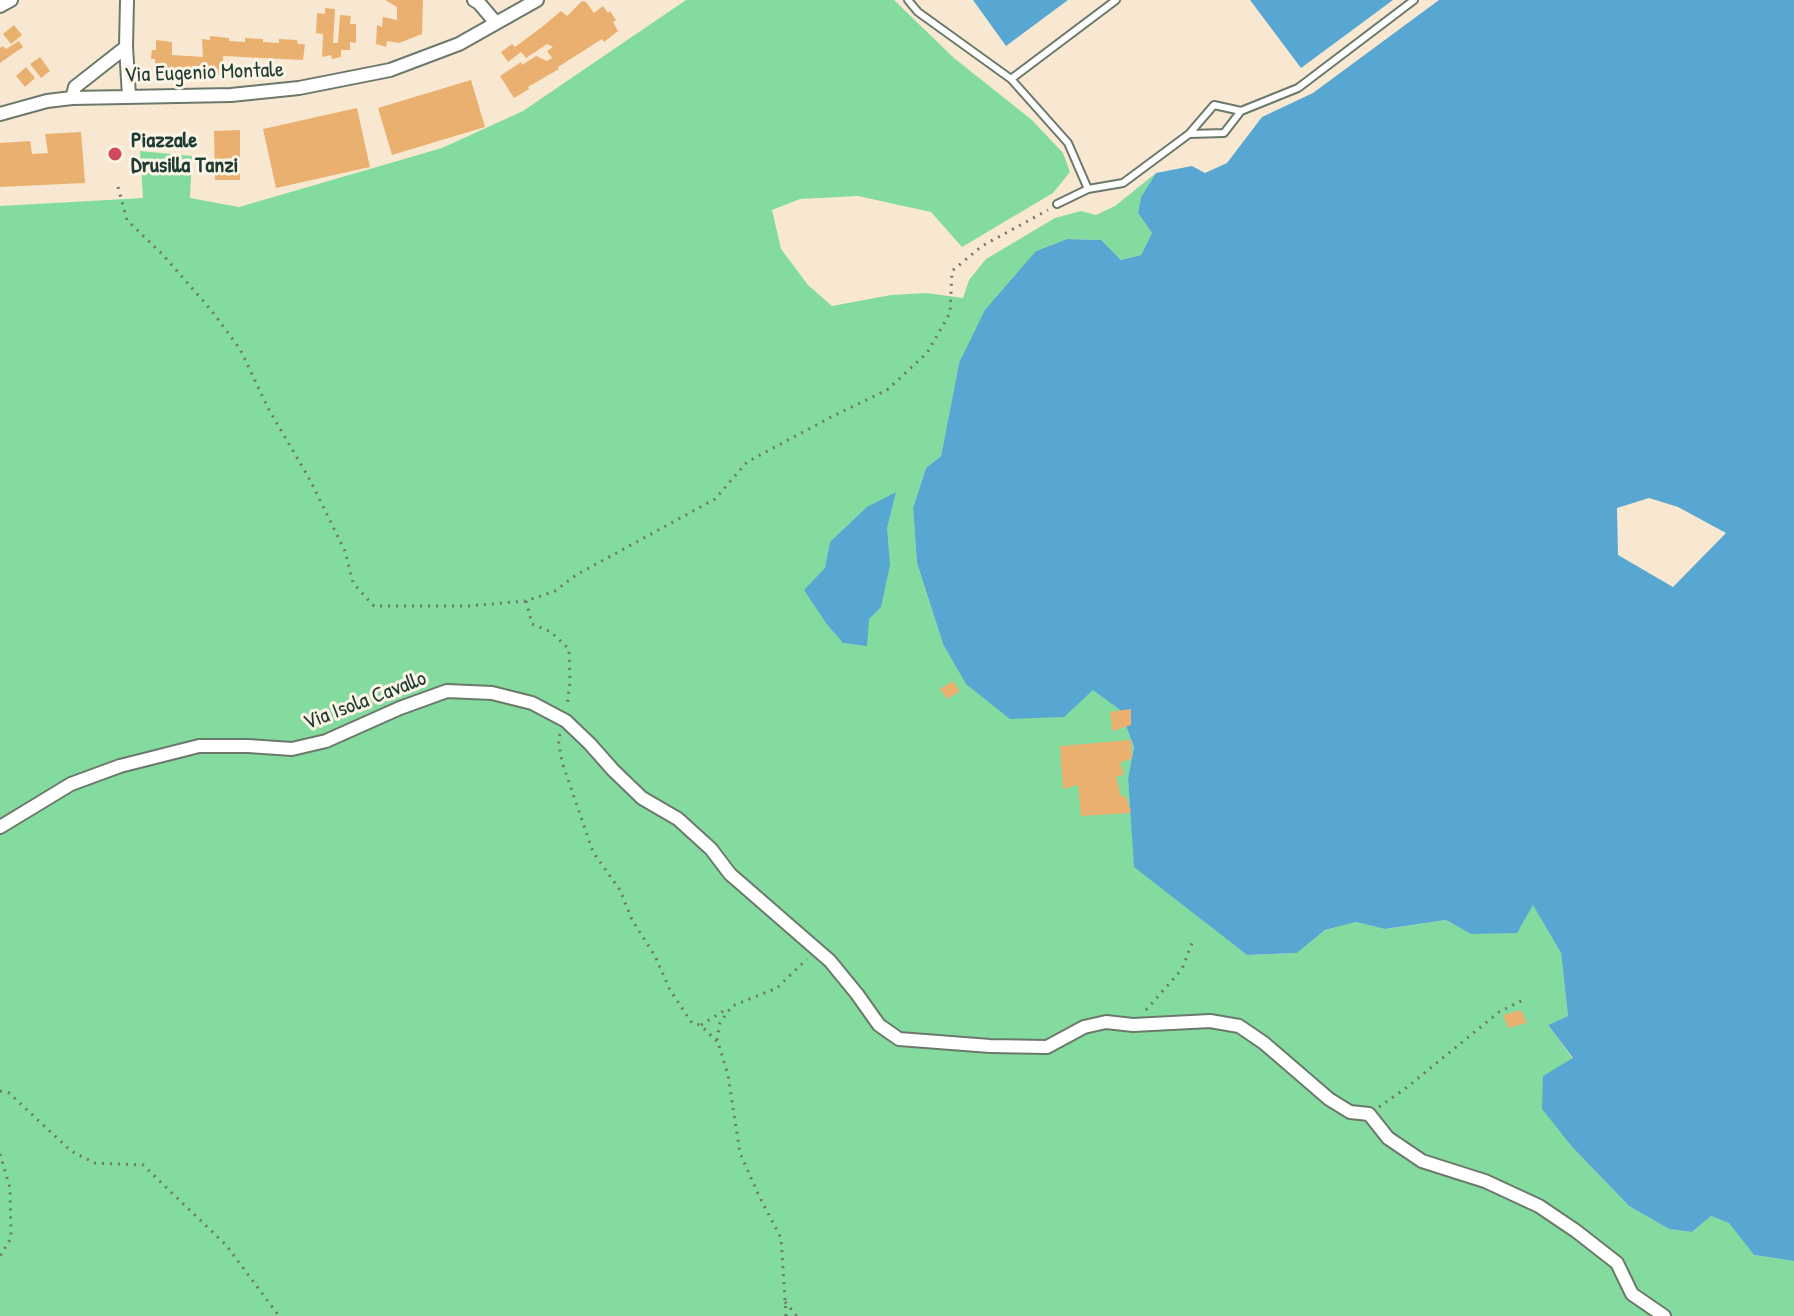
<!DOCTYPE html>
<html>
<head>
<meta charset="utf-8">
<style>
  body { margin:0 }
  canvas { display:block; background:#f8e8d1 }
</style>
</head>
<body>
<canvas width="1794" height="1316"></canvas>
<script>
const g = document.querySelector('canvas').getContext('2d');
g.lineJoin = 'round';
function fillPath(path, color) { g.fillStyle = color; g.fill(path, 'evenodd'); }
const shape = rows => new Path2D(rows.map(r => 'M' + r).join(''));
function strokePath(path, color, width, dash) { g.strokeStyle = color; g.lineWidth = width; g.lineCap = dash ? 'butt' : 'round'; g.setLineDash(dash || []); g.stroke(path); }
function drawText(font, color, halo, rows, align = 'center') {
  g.font = font + ' "Patrick Hand",sans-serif'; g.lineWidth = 6; g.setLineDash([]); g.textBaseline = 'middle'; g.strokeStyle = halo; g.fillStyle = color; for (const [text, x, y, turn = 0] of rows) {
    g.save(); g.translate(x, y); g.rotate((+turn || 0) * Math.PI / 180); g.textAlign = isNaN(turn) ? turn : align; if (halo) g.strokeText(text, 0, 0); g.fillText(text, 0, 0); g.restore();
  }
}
const green = shape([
  [686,0,894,0,954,58,1032,120,1063,153,1070,172,1053,193,962,247,931,212,858,196,800,199,772,210,781,249,808,285,832,306,891,295,927,293,963,298,969,280,986,259,1055,218,1081,211,1096,215,1115,206,1156,173,1141,197,1138,213,1152,233,1141,255,1121,260,1100,240,1067,239,1036,251,959,363,941,456,926,468,913,508,917,563,943,644,1093,689,1120,710,1134,747,1128,778,1135,867,1247,955,1297,953,1325,930,1356,922,1386,929,1446,920,1472,934,1533,904,1561,953,1568,1016,1548,1025,1573,1059,1574,1149,1629,1206,1669,1229,1692,1232,1711,1216,1730,1223,1754,1255,1794,1261,1794,1316,0,1316,0,206,143,198,140,151,192,156,190,198,239,207,442,148,523,111]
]);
const water = shape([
  [973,0,1068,0,1006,46],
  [1250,0,1393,0,1301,68],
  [1439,0,1794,0,1794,1261,1754,1255,1729,1223,1711,1216,1692,1232,1669,1229,1629,1206,1574,1149,1542,1109,1543,1076,1573,1058,1548,1025,1568,1016,1561,953,1533,905,1517,933,1471,934,1446,920,1385,929,1356,922,1325,930,1297,953,1247,955,1134,867,1128,778,1134,747,1120,710,1093,690,1064,717,1010,719,966,684,943,644,917,563,913,508,926,468,941,456,959,363,985,310,1036,251,1067,239,1101,240,1121,260,1141,255,1152,233,1138,213,1141,197,1156,173,1192,166,1205,173,1227,163,1262,117,1313,93],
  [1649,498,1678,507,1726,533,1673,587,1618,555,1617,508],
  [896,492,887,528,890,565,881,607,869,619,867,646,843,643,826,623,804,590,825,568,830,542,867,507]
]);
const building = shape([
  [385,0,423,0,422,34,399,43,387,41,386,47,376,44,377,25,382,27,383,17,397,20,397,7],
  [582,1,586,2,594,13,603,6,608,13,610,11,616,20,613,22,618,31,604,42,602,39,558,67,559,69,528,87,529,89,514,98,500,76,521,62,522,65,536,56,547,61,552,58,547,51,553,47,547,44,526,58,521,52,508,62,501,52,512,44,515,47,542,27,561,11,567,16],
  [325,8,335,9,333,43,338,43,340,15,351,16,350,24,356,24,356,43,350,42,350,50,341,50,341,57,332,59,331,55,322,57,323,34,316,33,317,13,325,14],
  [14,25,22,35,11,44,3,34],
  [210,36,229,38,229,41,245,42,245,38,263,39,263,42,279,43,279,39,297,40,298,44,305,44,303,60,223,56,223,75,215,75,214,78,195,77,196,74,182,73,181,76,155,72,155,59,151,59,152,50,156,50,156,40,172,42,172,55,203,57,202,39,210,40],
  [19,41,23,47,0,63,0,48,3,46,6,49],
  [40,57,50,71,41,78,30,64],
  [26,67,35,78,25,87,16,76],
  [471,80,485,127,392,155,378,108],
  [357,108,370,167,276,188,263,129],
  [240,130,240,180,215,180,214,131],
  [81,132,85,183,0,187,0,143,30,141,32,154,48,153,45,134],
  [953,681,960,691,947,699,940,689],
  [1131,709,1131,725,1112,731,1110,712],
  [1131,740,1132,758,1120,763,1124,774,1116,777,1121,796,1126,797,1131,813,1081,816,1078,785,1063,789,1060,746],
  [1521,1010,1527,1023,1508,1028,1503,1015]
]);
const path = shape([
  [118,187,127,220,164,256,211,310,240,349,268,408,310,480,345,551,353,583,374,606,467,606,526,601,555,591,576,575,715,499,747,462,833,416,887,390,927,353,950,313,952,271,982,246,1048,210],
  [526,601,532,624,551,632,569,649,570,682,567,707],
  [560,734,558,739,562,762,593,852,620,890,632,920,655,956,670,990,692,1023,700,1025,719,1043],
  [1146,1010,1182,969,1192,943],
  [701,1025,728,1008],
  [0,1091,9,1093,71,1151,95,1163,143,1165,226,1245,279,1316],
  [1379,1107,1406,1088,1499,1012,1525,999],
  [0,1154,10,1188,11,1238,0,1256],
  [785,1302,797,1316],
  [786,1316,781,1238,759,1196,740,1153,728,1075,717,1039,720,1023,732,1006,777,988,807,959]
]);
const service = shape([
  [908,0,918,12,1011,79,1068,143,1088,189,1057,204],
  [1011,79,1116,0],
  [1189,134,1224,133,1241,111,1298,88,1414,0],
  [1088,189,1123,183,1189,134,1214,105,1241,111]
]);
const minor = shape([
  [127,0,126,47,129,96],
  [474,0,479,3,496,23],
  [0,6,11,0],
  [72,98,75,87,126,47],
  [0,114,47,101,72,98,231,95,299,88,390,70,459,44,537,0],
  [0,827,71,784,120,766,199,746,248,746,292,749,326,741,400,708,447,691,492,693,532,703,566,721,590,744,613,770,642,798,678,819,711,849,730,874,830,961,857,994,879,1025,899,1039,990,1046,1047,1047,1084,1027,1106,1022,1133,1025,1210,1021,1239,1026,1264,1043,1329,1099,1350,1112,1369,1114,1388,1138,1422,1161,1485,1181,1539,1206,1576,1231,1617,1263,1632,1294,1664,1316]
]);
const markers = [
  [115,154,8,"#d1495b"]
];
const streetNames = [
  ["Via Eugenio Montale",204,73,-2],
  ["Via Isola Cavallo",365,701,-21]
];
const poiNames = [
  ["Piazzale",131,141],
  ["Drusilla Tanzi",131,166]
];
fillPath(green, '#84dba0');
fillPath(water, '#58a7d2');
fillPath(building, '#eab06f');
strokePath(service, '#6b796b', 10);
strokePath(minor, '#6b796b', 16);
strokePath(path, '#6b796b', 3, [2, 6]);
strokePath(service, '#fff', 6);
strokePath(minor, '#fff', 12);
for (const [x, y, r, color] of markers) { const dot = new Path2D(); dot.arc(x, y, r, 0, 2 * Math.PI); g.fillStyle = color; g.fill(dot); strokePath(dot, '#fcf5e5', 3); }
drawText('22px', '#1f3d34', '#fcf5e5', streetNames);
drawText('bold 22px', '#1f3d34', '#fcf5e5', poiNames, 'left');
</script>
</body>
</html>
